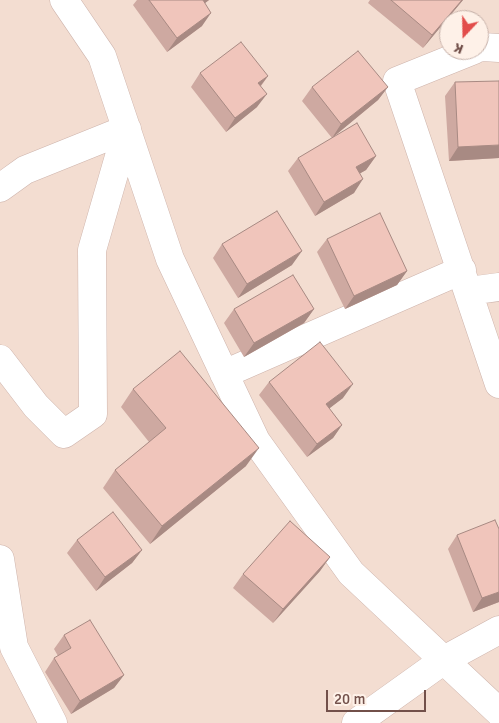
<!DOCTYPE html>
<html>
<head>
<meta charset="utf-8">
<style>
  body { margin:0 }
  #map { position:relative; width:499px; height:723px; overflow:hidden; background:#fbece2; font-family:Signika,sans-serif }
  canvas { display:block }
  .north { position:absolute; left:439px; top:10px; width:50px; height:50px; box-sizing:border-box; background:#fef1e8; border:1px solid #c6b1a9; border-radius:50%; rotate:201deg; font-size:14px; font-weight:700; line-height:20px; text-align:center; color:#72504a }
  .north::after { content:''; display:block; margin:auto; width:18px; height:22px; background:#e24d4b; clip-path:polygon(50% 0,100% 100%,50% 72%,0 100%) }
  .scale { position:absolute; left:326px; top:690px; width:100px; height:22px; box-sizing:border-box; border:2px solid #72504a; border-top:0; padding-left:6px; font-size:15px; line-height:18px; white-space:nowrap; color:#72504a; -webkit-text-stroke:4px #fef1e8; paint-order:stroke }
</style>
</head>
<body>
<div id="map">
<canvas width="499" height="723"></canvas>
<div class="north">K</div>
<div class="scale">20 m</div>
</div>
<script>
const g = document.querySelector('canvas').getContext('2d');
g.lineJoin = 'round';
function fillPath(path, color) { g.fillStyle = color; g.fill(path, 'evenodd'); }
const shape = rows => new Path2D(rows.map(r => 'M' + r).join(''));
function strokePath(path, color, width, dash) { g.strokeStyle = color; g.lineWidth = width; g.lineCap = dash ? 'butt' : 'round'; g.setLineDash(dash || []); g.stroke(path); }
const residential = shape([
  [0,0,499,0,499,723,0,723],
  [449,20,479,20,479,50,449,50]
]);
const minor = shape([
  [64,0,102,56,170,259,256,441,351,573,499,712],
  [479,48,483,47,499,48],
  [474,50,397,81,499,384],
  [0,188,25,170,127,129],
  [469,291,499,287],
  [0,359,36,406,64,434,93,414,92,250,127,129],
  [224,374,462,270],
  [0,559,14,647,53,723],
  [356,723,444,660,499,630]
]);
const wall = shape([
  [137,0,209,0,205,3,202,26,167,52,133,5],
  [370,0,463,0,423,48,368,3],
  [200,73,268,76,261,86,257,107,226,132,191,87],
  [455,82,499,158,449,161,445,96],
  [312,87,388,87,378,100,332,138,302,101],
  [376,156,366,170,360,173,354,193,315,216,288,171,298,158],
  [327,239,407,271,397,285,345,309,317,252],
  [222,244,292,265,238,298,213,258],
  [234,309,314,309,304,323,244,357,224,323],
  [269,382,343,398,329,408,342,425,333,438,307,457,259,395],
  [133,389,246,466,150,544,103,488,115,470,149,442,121,407],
  [457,535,499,602,473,612,448,549],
  [77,540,142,550,132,563,96,591,67,553],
  [330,557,320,571,273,623,233,588,243,574],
  [64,635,124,675,114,688,71,714,45,672,54,658,58,656,54,649]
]);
const shadedWall = shape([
  [201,0,209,0,192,13],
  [462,0,463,0,423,48,432,35],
  [211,13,202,26,167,52,177,38],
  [268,76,258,89,258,83],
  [388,87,378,100,332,138,341,124],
  [267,94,257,107,226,132,235,118],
  [499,145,499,158,449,161,458,147],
  [376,156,366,170,347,181,356,167],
  [363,179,354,193,315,216,324,202],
  [302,251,292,265,238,298,247,284],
  [407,271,397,285,345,309,354,296],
  [314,309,304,323,244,357,254,343],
  [353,384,343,398,317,418,326,404],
  [342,425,333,438,307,457,317,444],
  [259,448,246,466,150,544,162,526],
  [142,550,132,563,96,591,105,577],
  [330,557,320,571,273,623,283,609],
  [499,592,499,602,473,612,482,598],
  [124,675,114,688,71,714,80,701]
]);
const building = shape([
  [149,0,203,0,211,13,177,38,149,0],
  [391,0,462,0,432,35,391,0],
  [241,42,268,76,258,83,267,94,235,118,200,73,241,42],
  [358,51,388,87,341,124,312,87,358,51],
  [499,81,499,145,458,147,455,82,499,81],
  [357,123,376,156,356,167,363,179,324,202,298,158,357,123],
  [277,211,302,251,247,284,222,244,277,211],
  [380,213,407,271,354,296,327,239,380,213],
  [293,275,314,309,254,343,234,309,293,275],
  [320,342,353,384,326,404,342,425,317,444,269,382,320,342],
  [180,351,259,448,162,526,115,470,166,428,133,389,180,351],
  [113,512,142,550,105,577,77,540,113,512],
  [495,520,499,529,499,592,482,598,457,535,495,520],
  [290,521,330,557,283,609,243,574,290,521],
  [90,620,124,675,80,701,54,658,71,648,64,635,90,620]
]);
fillPath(residential, '#f3ddd1');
strokePath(minor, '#ceb4ac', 29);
strokePath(minor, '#fff', 28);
fillPath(wall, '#cea9a1');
fillPath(shadedWall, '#a88a83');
fillPath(building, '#f0c5bb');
strokePath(building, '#a88a83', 1);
</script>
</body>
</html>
